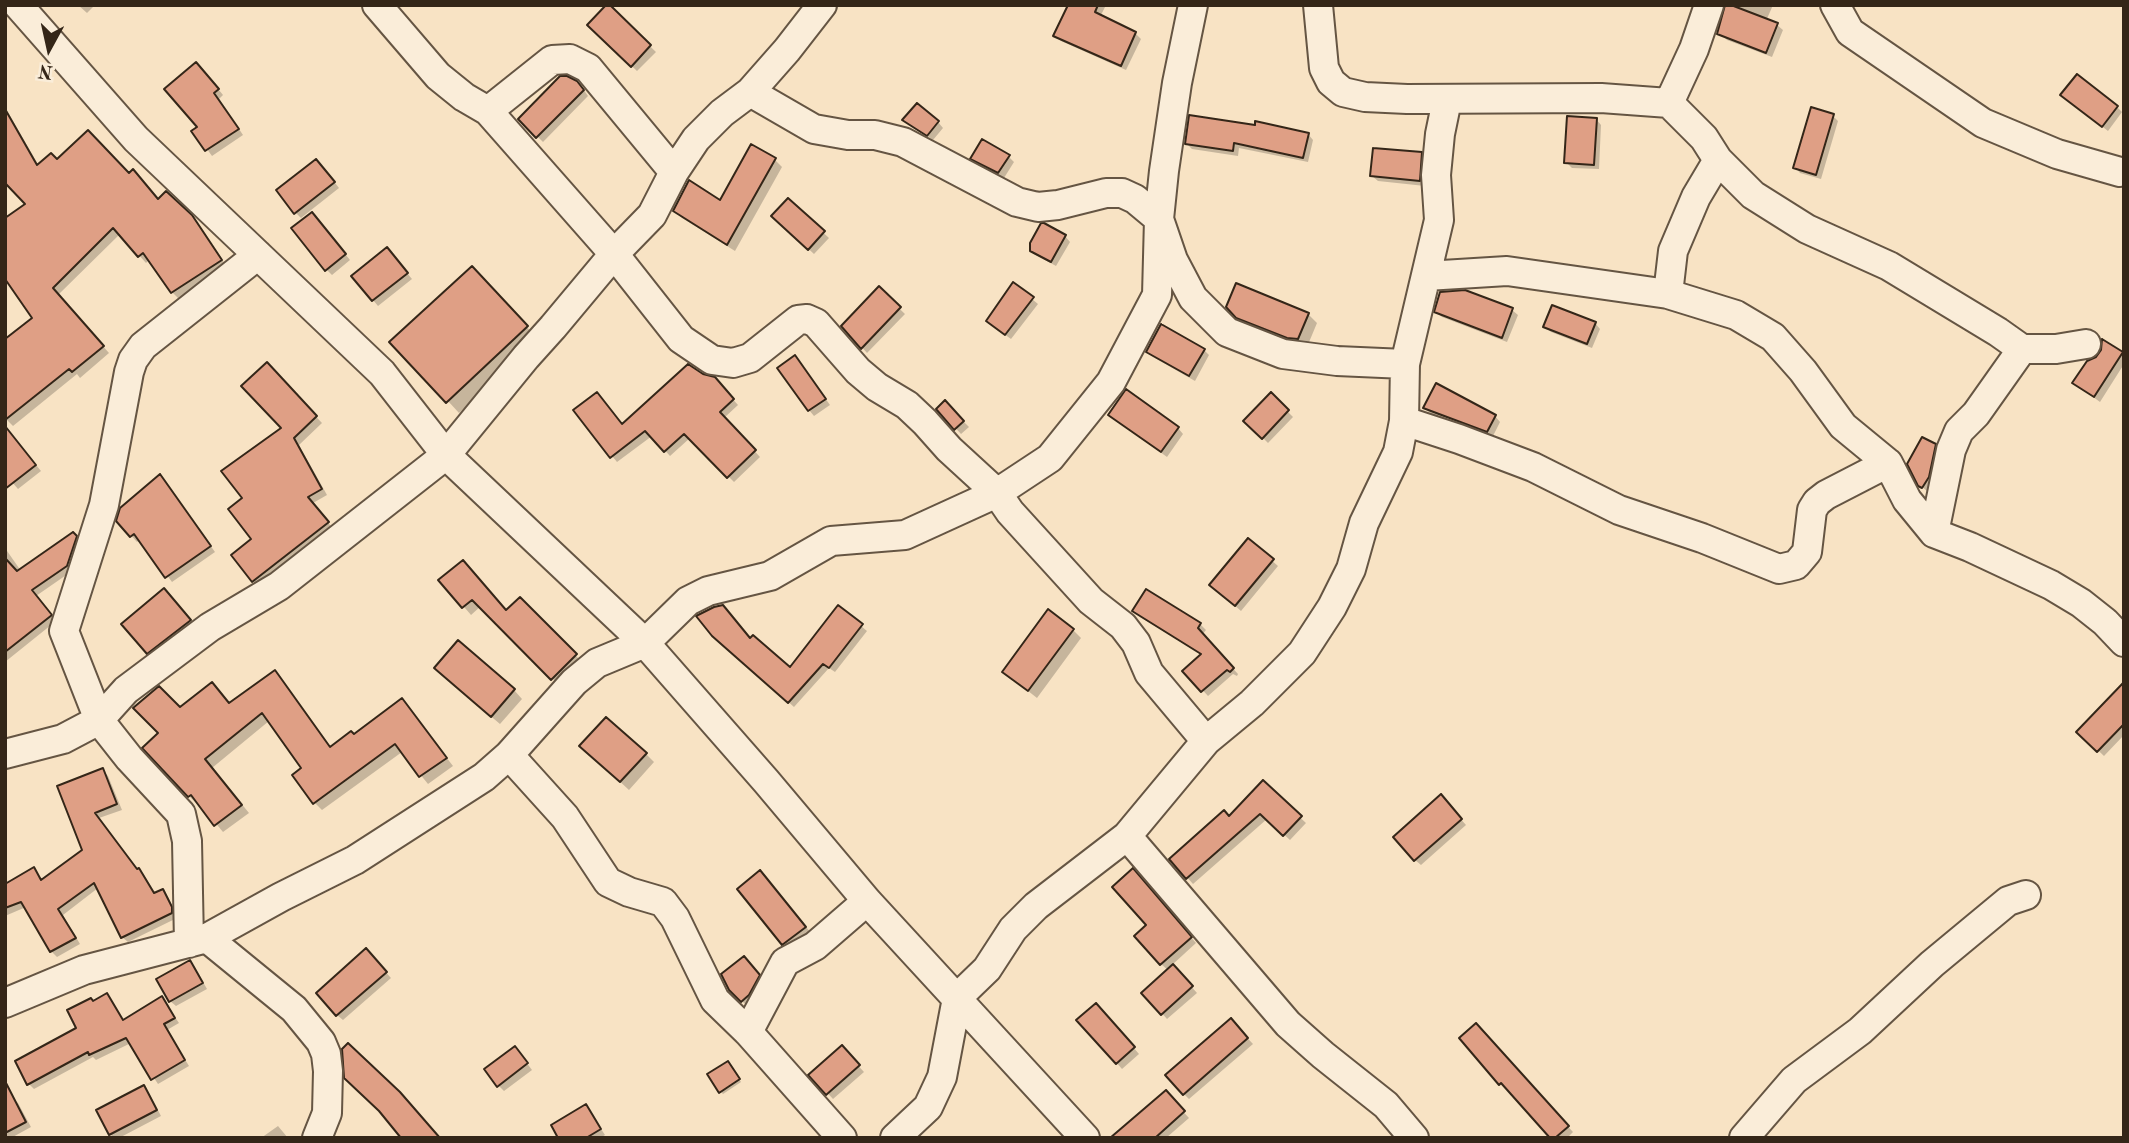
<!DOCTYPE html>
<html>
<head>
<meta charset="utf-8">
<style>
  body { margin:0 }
  #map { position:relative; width:2129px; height:1143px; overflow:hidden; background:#f8e3c4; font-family:"Old Standard TT",serif }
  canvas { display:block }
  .frame { position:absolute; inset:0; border:7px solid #342618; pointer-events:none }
  .north { position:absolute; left:14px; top:14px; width:70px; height:70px; -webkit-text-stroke:5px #faedd9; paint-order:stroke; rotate:188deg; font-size:19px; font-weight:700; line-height:28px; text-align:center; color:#342618 }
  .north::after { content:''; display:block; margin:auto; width:24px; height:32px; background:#342618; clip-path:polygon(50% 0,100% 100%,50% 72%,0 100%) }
</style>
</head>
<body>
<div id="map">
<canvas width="2129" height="1143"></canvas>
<div class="frame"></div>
<div class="north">N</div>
</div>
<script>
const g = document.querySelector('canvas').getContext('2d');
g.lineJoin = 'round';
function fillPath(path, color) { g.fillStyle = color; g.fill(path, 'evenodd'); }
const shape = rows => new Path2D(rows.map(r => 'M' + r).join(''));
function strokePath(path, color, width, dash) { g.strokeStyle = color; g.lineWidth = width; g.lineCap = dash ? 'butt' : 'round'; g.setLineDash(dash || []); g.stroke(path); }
const shadow = shape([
  [78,5,95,5,87,13],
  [1070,5,1106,5,1100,17,1135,33,1141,39,1126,70,1061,41,1055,35],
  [1733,5,1773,5,1766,21,1777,25,1783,30,1772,57,1727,40,1721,34],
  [608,6,656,52,637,71,589,25],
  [202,69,223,95,219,99,243,135,212,156,194,131,199,128],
  [583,89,588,96,543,142,520,119],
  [2068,100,2117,107,2122,112,2108,131],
  [5,107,39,166,57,161,129,175,158,200,191,217,199,225,227,267,179,299,172,292,150,259,146,263,120,234,58,295,109,353,80,378,77,374,13,426,5,418,35,318,28,204,5,169],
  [1833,116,1838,121,1821,179,1800,173,1795,167],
  [1596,119,1601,125,1599,169,1572,168,1566,162],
  [905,120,938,122,943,128,933,140],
  [1308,134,1313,140,1308,162,1239,148,1238,156,1192,149,1187,144],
  [1421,154,1426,160,1425,186,1378,181,1372,176],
  [1008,156,1014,162,1004,178,978,164,972,158],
  [774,159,782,167,735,251,682,218,675,211,721,202],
  [322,166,339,188,301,218,295,212],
  [788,200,829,238,814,254,773,216],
  [317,219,350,260,332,275,326,269],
  [1042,225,1065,236,1070,242,1056,266,1034,254,1029,249],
  [392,255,412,279,378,306,373,300],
  [483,280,538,339,459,413,448,401],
  [879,289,905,314,867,353,843,326],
  [1465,292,1512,310,1518,315,1507,342,1442,317,1436,312],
  [1032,299,1038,304,1011,339,993,326],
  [1228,307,1308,314,1317,323,1307,347,1297,346,1247,326],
  [1595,323,1600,329,1592,348,1551,332,1545,327],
  [1204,350,1209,355,1195,381,1153,357,1148,352],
  [2122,354,2124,356,2124,364,2100,402,2074,383],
  [800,363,830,405,814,416,809,410],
  [267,365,322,423,299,445,327,495,313,503,333,529,259,587,253,581,253,540,244,499,283,428],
  [720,385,738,405,724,418,760,457,734,482,690,438,670,456,652,436,617,462,575,411,623,425],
  [1271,395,1293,417,1268,443,1246,421],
  [945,403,969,427,961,434,938,409],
  [1425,408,1495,416,1500,422,1493,436,1430,413],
  [1116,420,1178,428,1183,434,1167,457],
  [5,427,41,471,18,489,5,474],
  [1935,445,1940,451,1928,492,1920,485],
  [165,482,215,552,172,582,140,539,137,542,118,521],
  [73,534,79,539,72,571,36,596,56,621,5,662,5,548,21,571],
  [1248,540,1278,566,1241,611,1217,590],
  [441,580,507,612,520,600,583,663,560,686,481,606,471,615],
  [169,595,195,626,154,658,148,652],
  [1135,611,1200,624,1206,630,1202,635,1238,674,1237,676,1233,674,1208,696,1185,671,1203,655,1140,617],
  [861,626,867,631,835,672,829,668,794,707,720,641,750,640,790,670],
  [1073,630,1081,638,1037,698,1004,672],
  [275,673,283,681,331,748,354,736,402,700,453,766,428,784,402,752,322,810,315,803,303,768,269,721,212,768,249,813,223,832,198,802,197,804,189,796,180,710,230,704],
  [444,677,514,690,522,699,500,724],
  [2124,685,2124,735,2104,756,2079,732],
  [590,754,646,754,654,762,629,790],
  [103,770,108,776,122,810,99,818,138,870,144,875,156,894,162,891,168,897,177,918,128,942,122,937,98,888,63,915,80,944,57,957,51,951,26,907,5,916,5,886,34,869,43,881,84,851],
  [1263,783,1306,823,1290,840,1267,819,1193,884,1171,859,1230,818],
  [1441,797,1466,825,1421,865,1415,860],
  [1138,876,1196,943,1172,965,1197,993,1167,1019,1144,993,1169,971,1161,964,1149,925],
  [766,878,811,933,789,949,783,943],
  [371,956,391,978,343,1020,337,1015],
  [189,962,195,968,207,989,176,1006,170,1001],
  [749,963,764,981,747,1006,730,989],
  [107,995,124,1021,162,998,179,1023,167,1030,189,1066,158,1084,131,1043,96,1060,93,1057,34,1089,29,1084,78,1029,93,1003],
  [1101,1010,1139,1054,1122,1069,1079,1020],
  [1236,1026,1253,1044,1189,1099,1184,1094],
  [1481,1031,1573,1132,1567,1138,1553,1138,1508,1087,1506,1089,1501,1084,1461,1039],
  [842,1048,864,1072,833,1099,811,1075],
  [520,1054,532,1070,504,1091,499,1086],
  [730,1065,741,1082,723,1094,721,1092],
  [144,1088,149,1093,161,1116,119,1138,114,1138,110,1134],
  [1165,1092,1189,1118,1166,1138,1125,1138],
  [12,1098,18,1103,31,1127,11,1138,5,1138,5,1102],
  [586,1106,605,1135,600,1138,561,1138],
  [278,1126,288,1138,261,1138]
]);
const building = shape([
  [606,5,610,5,651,45,631,67,587,25,606,5],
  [1068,5,1098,5,1095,12,1136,32,1121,66,1053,36,1068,5],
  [1725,5,1731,5,1778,23,1766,53,1717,34,1725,5],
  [196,62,219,89,214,93,239,129,205,151,191,131,197,127,164,89,196,62],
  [2077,74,2118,106,2102,127,2060,95,2077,74],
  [560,76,567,76,577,81,584,90,536,138,518,119,560,76],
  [917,103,939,121,927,136,902,120,917,103],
  [1811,107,1834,114,1816,175,1793,168,1811,107],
  [5,109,37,165,51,153,57,159,88,130,129,173,133,169,158,199,166,191,192,215,222,260,171,293,143,253,138,257,113,228,53,288,104,346,72,372,69,369,5,420,5,339,32,318,5,279,5,218,25,204,5,183,5,109],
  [1189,115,1255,125,1255,121,1309,133,1303,158,1234,143,1233,151,1185,144,1189,115],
  [1567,116,1597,118,1594,165,1564,163,1567,116],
  [982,139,1010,155,998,173,970,159,982,139],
  [751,144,776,158,727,245,673,211,689,180,720,200,751,144],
  [1373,148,1422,152,1420,181,1370,176,1373,148],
  [316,159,335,182,294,214,276,190,316,159],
  [788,198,825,231,808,250,771,216,788,198],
  [312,212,346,254,325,271,291,228,312,212],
  [1041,223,1044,223,1066,235,1051,262,1030,251,1030,243,1041,223],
  [387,247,408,273,372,301,351,276,387,247],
  [472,266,528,326,446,403,389,342,472,266],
  [1013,282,1034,297,1005,335,986,321,1013,282],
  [1236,283,1309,313,1298,339,1287,338,1236,318,1226,307,1236,283],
  [879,286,901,307,861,349,841,326,879,286],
  [1465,290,1513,308,1502,338,1434,312,1440,292,1465,290],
  [1552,305,1596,322,1587,344,1543,327,1552,305],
  [1161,324,1205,349,1189,376,1146,352,1161,324],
  [2102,339,2123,352,2094,397,2072,383,2087,361,2096,357,2101,350,2102,339],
  [795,355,826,399,808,411,777,368,795,355],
  [267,362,317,416,294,438,322,489,308,497,329,522,252,582,231,555,251,539,228,509,242,498,221,471,281,428,241,386,267,362],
  [688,364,703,374,715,377,734,399,720,412,756,450,727,478,684,434,664,452,645,431,610,458,573,410,597,392,622,424,688,364],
  [1436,383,1496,415,1487,432,1423,408,1436,383],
  [1126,389,1179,427,1161,452,1108,415,1126,389],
  [1271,392,1289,410,1262,439,1243,421,1271,392],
  [945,400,964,421,954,430,936,409,945,400],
  [5,426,36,465,5,489,5,426],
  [1922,437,1936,444,1929,477,1922,488,1918,486,1907,464,1922,437],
  [160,474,211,546,165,578,134,534,130,537,116,521,120,508,160,474],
  [73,532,77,536,67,566,32,590,52,615,5,652,5,558,17,571,73,532],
  [1248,538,1274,559,1235,606,1209,585,1248,538],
  [463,560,506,610,520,597,577,654,551,680,472,600,462,608,438,580,463,560],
  [164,588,191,620,147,654,121,624,164,588],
  [1146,589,1201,623,1198,628,1234,668,1230,672,1227,670,1201,692,1182,671,1201,654,1132,611,1146,589],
  [723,605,750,638,753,635,790,667,838,605,863,624,829,668,823,664,788,703,712,636,696,616,714,607,723,605],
  [1048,609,1074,629,1028,691,1002,672,1048,609],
  [458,640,515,689,491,717,434,668,458,640],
  [275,670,330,747,351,731,354,734,402,698,447,758,419,777,395,744,313,804,292,775,301,768,262,713,205,759,242,805,214,826,191,795,188,797,142,748,158,733,133,708,159,686,180,707,212,682,229,703,275,670],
  [2124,682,2124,724,2097,752,2076,732,2124,682],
  [606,717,647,753,620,782,579,746,606,717],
  [103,768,117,804,95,813,137,869,139,868,154,893,163,889,172,907,172,913,121,938,94,883,58,909,76,938,50,952,21,902,5,908,5,884,34,867,41,880,82,850,57,786,103,768],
  [1263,780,1302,816,1283,836,1260,814,1186,879,1169,859,1224,810,1229,816,1263,780],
  [1441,794,1462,819,1414,861,1393,837,1441,794],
  [1133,868,1192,937,1160,965,1134,936,1146,925,1112,887,1133,868],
  [760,870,806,927,782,945,737,889,760,870],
  [366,948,387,972,336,1016,316,993,366,948],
  [744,956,760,975,749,995,741,1002,729,990,721,974,744,956],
  [190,960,203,983,169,1002,156,979,190,960],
  [1173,964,1193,986,1161,1015,1141,993,1173,964],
  [107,993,123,1020,162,996,175,1018,164,1024,185,1060,151,1080,126,1038,89,1055,88,1052,27,1085,15,1061,76,1028,67,1010,91,998,93,1001,107,993],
  [1096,1003,1135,1047,1116,1064,1076,1020,1096,1003],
  [1231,1018,1248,1038,1183,1095,1165,1075,1231,1018],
  [1476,1023,1569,1126,1555,1138,1550,1138,1501,1083,1499,1085,1459,1038,1476,1023],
  [348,1043,400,1092,440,1138,401,1138,379,1111,344,1078,342,1049,348,1043],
  [842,1045,860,1065,826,1095,808,1075,842,1045],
  [515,1046,528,1063,497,1087,484,1069,515,1046],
  [728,1061,740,1079,719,1093,707,1074,728,1061],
  [5,1081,26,1122,5,1133,5,1081],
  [144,1085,157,1110,109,1135,96,1110,144,1085],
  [1166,1090,1185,1111,1155,1138,1110,1138,1166,1090],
  [586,1104,601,1129,586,1138,558,1138,551,1125,586,1104]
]);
const minor = shape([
  [18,5,136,139,382,373,446,455,645,643,766,781,867,901,1085,1138],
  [377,5,438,76,464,97,488,111,614,254,681,339,712,360,733,363,750,358,798,320,807,319,816,323,858,371,877,387,907,405,925,422,949,449,997,493,1010,512,1091,601,1123,626,1136,643,1149,673,1206,741],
  [1318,5,1324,68,1331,82,1343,92,1365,97,1407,99,1601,98,1669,103,1704,138,1718,160,1753,195,1807,229,1889,266,1998,332,2022,349,2056,349,2086,344],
  [1835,5,1850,32,1983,123,2057,154,2120,172],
  [750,92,814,129,848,135,875,135,903,142,1017,202,1038,207,1058,205,1106,193,1122,193,1135,199,1159,219,1173,260,1193,298,1227,332,1283,354,1337,361,1405,364],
  [1669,103,1694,49,1709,5],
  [488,111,552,60,570,59,588,68,674,172],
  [1426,276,1507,271,1668,294,1736,315,1773,337,1803,371,1843,426,1888,463,1907,500,1934,533,1970,547,2051,585,2081,603,2105,622,2124,642],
  [1668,294,1673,251,1696,197,1718,160],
  [1404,421,1459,439,1533,467,1619,510,1702,538,1779,569,1796,565,1807,552,1812,510,1817,502,1826,495,1888,463],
  [1934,533,1951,450,1959,431,1976,414,2022,349],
  [5,754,63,739,99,720,126,690,210,627,279,586,446,455,526,357,553,327,614,254,652,215,674,172,696,139,722,113,750,92,787,50,822,5],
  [509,755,565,817,608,882,629,892,663,902,675,918,715,1000,748,1032,842,1138],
  [1127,836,1288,1024,1323,1055,1386,1105,1414,1138],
  [207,938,294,1009,321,1042,326,1054,328,1071,327,1113,317,1138],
  [189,943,187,841,181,814,129,758,99,720,64,631,104,505,129,372,133,360,143,346,258,255],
  [5,1003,84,970,207,938,281,897,355,860,484,777,509,755,574,682,597,663,645,643,688,601,708,591,770,576,831,541,905,535,997,493,1050,458,1111,382,1157,295,1159,219,1164,171,1177,83,1193,5],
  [748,1032,785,962,815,946,867,901],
  [895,1138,928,1107,942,1077,957,998,987,969,1013,929,1036,906,1127,836,1206,741,1252,703,1302,653,1332,607,1351,569,1364,523,1398,452,1404,421,1405,364,1439,220,1436,175,1440,134,1447,100],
  [1744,1138,1794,1080,1860,1031,1932,964,2008,901,2026,895]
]);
fillPath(shadow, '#0003');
fillPath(building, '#df9f85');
strokePath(building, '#342618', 2);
strokePath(minor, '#655543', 32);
strokePath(minor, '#faedd9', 28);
</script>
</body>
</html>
